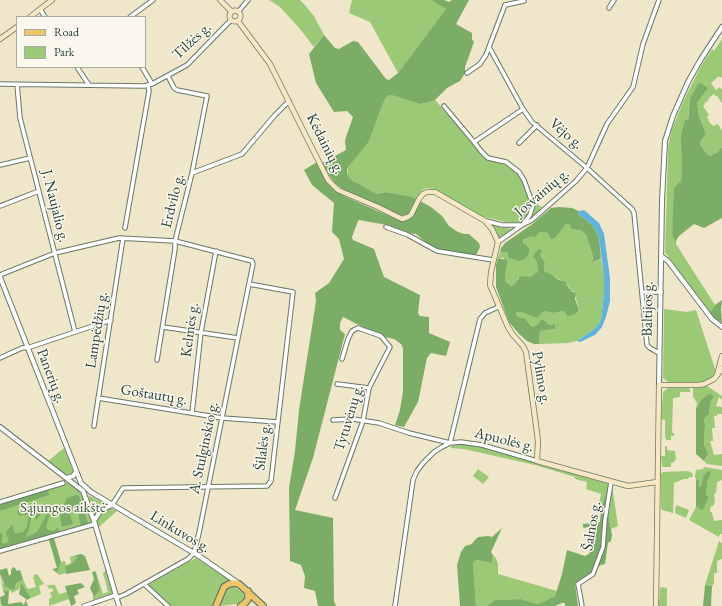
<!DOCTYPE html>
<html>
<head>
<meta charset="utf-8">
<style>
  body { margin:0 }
  #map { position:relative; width:722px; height:606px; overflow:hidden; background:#f0e6ca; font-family:"EB Garamond",serif }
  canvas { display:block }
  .legend { position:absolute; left:16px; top:16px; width:130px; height:52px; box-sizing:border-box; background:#fbf7ec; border:1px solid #a3ada2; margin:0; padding:5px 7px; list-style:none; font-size:12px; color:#1f3d34 }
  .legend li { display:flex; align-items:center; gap:8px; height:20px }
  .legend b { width:20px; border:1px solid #a3ada2 }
</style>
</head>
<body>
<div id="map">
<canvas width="722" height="606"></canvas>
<ul class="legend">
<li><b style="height:5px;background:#ecc669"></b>Road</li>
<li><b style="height:11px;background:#9bc976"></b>Park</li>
</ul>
</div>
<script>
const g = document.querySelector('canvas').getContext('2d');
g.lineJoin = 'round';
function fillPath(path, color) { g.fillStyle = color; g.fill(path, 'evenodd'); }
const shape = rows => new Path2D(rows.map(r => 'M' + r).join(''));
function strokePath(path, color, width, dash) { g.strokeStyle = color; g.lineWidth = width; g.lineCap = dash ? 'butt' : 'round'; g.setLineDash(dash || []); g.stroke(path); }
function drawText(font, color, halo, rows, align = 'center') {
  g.font = font + ' "EB Garamond",serif'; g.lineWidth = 3; g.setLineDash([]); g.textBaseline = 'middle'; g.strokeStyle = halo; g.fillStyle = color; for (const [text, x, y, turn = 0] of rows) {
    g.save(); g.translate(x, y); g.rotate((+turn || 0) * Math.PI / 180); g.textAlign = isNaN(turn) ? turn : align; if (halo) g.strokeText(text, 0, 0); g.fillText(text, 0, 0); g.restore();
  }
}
const green = shape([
  [269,0,300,0,304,4,314,16,324,35,314,47,300,29,280,7],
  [352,0,431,0,447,8,398,73,370,22,349,13],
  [722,39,722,77,720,78,719,76,711,83,716,90,720,87,722,90,722,103,717,96,716,96,714,94,709,98,708,101,704,103,705,104,703,106,709,115,707,117,710,123,713,126,718,124,722,131,722,147,718,152,710,156,707,154,701,146,700,142,706,134,699,116,697,102,690,99,681,181,677,184,674,188,674,205,672,235,676,244,715,305,710,313,665,252,667,185,668,147,672,129,684,100,701,66,712,49,714,51],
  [391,95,420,104,427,103,435,100,472,141,483,155,487,158,507,164,521,176,529,198,543,208,530,218,522,222,506,222,480,216,434,189,426,188,422,190,416,199,409,196,397,194,386,192,377,194,350,180,348,176,348,167,378,116,386,97],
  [566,224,569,224,575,230,582,231,586,235,592,253,593,263,601,258,604,277,604,293,601,320,597,326,593,330,577,341,568,343,539,344,540,331,555,329,555,324,549,325,544,320,541,320,538,324,533,327,530,325,525,318,519,317,516,315,516,312,521,312,537,318,544,311,553,313,564,311,567,316,571,316,577,313,579,310,574,291,571,291,568,285,554,276,545,272,544,271,545,263,538,249,535,254,535,260,537,263,538,273,530,277,526,278,522,276,518,278,515,284,511,286,506,282,505,279,506,271,504,258,498,258,500,252,507,252,509,255,523,243,522,241,539,232,548,233,550,235,557,234],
  [493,226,513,229,513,230,499,238],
  [664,309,687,312,696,310,716,372,713,377,707,381,697,383,668,382,663,378],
  [707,386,722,396,722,400,719,397,716,406,722,407,722,414,717,414,717,416,714,416,715,428,712,428,713,441,710,441,714,455,722,454,722,466,707,464,704,461,707,457,704,445,705,424,704,419,709,414,711,400,701,400,696,409,697,403,693,397,693,388],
  [668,388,688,388,690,389,690,392,680,392,680,397,673,398,672,433,674,433,674,436,671,436,671,440,666,440,665,436,665,420,661,419,663,392],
  [458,444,471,445,490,449,612,485,618,526,611,529,605,498,601,509,598,508,601,494,586,489,587,482,575,479,575,477,535,465,464,449,451,448,451,446],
  [665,446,667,446,667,450,675,451,676,459,674,462,671,463,671,467,662,467,661,456,665,456],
  [64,448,73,471,72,475,70,476,67,475,48,461],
  [704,467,722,470,722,480,717,482,716,493,714,494,715,502,713,506,711,506,710,511,712,513,714,521,722,520,722,534,720,534,719,537,689,520,696,507,698,507,703,510,709,497,706,494,708,479,701,487,699,486,699,480,696,479,695,477,696,470,703,469],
  [478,469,489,477,483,484,473,476],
  [688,471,692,473,693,477,689,477,688,479,684,479,674,483,673,513,662,510,661,507,661,474,663,472],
  [70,482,78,489,84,497,93,522,0,549,0,504],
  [88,495,106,504,100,508,94,516],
  [676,505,689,510,686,518,675,513],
  [108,509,113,509,117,511,99,527,97,521,98,516,102,512],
  [719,541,722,543,722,559,717,561,717,573,714,573,714,584,713,584,713,586,705,585],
  [76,555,77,558,74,563,65,568,66,573,59,575,57,573,61,562,65,561,66,565,71,563,70,557],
  [493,555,496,558,498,564,498,574,557,591,555,596,538,604,521,599,495,600,487,606,476,606,473,563,476,560,492,563],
  [196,558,231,581,225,583,221,588,213,606,170,606,148,585],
  [106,570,113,594,93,600,93,596,94,596,100,590,97,575,103,594,108,592,103,573],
  [0,574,3,584,16,587,17,581,23,579,27,588,29,589,36,587,33,577,34,577,34,575,37,574,44,584,39,586,41,594,31,598,21,584,19,589,12,593,11,591,3,590],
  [47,585,55,585,59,594,67,592,69,599,49,606,49,599,52,597,50,593,53,591,52,588,49,589],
  [233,586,243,593,245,596,244,600,238,604,219,606,226,590,229,587],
  [661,587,667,588,667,606,659,606,660,589]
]);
const forest = shape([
  [431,0,444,0,449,2,452,0,469,0,456,24,472,33,472,39,474,42,465,67,465,73,460,81,447,88,435,100,427,103,420,104,391,95,386,97,378,116,369,141,348,167,347,170,348,176,351,180,377,194,386,192,397,194,409,196,416,199,409,214,403,216,392,212,345,191,335,183,329,175,322,163,346,150,345,140,353,117,347,111,334,112,316,83,309,54,324,35,335,48,339,49,353,41,358,42,386,79,389,80,398,73,446,9],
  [700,83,708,88,697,102,699,116,706,134,700,142,701,146,707,154,710,156,718,152,722,147,722,218,704,228,694,224,679,236,676,241,676,244,672,235,674,188,677,184,681,181,682,166,681,135,685,120,688,120,690,99,698,84],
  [317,162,328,184,334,190,346,197,396,219,402,220,409,219,412,217,420,201,431,207,442,216,449,226,458,232,464,234,469,234,479,243,480,247,476,255,445,251,438,249,428,244,416,234,408,233,387,225,359,220,358,221,352,237,353,240,374,249,384,277,420,295,418,313,420,316,429,317,429,333,450,342,446,356,431,353,427,358,418,402,404,427,395,425,400,410,403,391,403,348,401,344,394,339,381,336,343,317,340,323,340,330,345,334,313,458,295,510,333,518,334,601,336,606,318,606,315,591,304,588,305,576,301,565,290,561,289,488,295,451,299,410,316,301,315,293,329,283,344,259,339,239,332,232,334,203,312,185,304,170],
  [559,207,572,208,579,211,578,214,589,222,595,229,599,237,601,258,592,263,593,259,592,253,586,235,582,231,576,230,571,228,569,224,566,224,555,238,552,239,550,238,548,233,539,232,535,237,532,236,523,240,523,243,526,245,529,248,529,253,525,259,520,261,513,259,509,258,507,252,500,252,501,248,505,243,531,225,551,208],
  [538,249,540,249,542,252,540,254,545,263,544,271,545,272,549,273,559,280,565,282,571,291,576,293,575,299,579,310,577,313,571,316,567,316,564,311,553,313,544,311,537,318,521,312,516,312,516,315,519,317,525,318,530,325,533,327,538,324,541,320,544,320,549,325,555,324,555,329,540,331,539,344,534,344,527,341,519,334,509,322,496,287,496,265,498,258,507,260,507,263,505,279,506,282,511,286,515,284,520,276,530,277,538,272,537,263,533,256],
  [722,300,721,310,722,323,716,319,710,313,715,305],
  [709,394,712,395,714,397,711,400,709,414,704,419,705,424,704,445,708,454,704,461,696,454,696,409,701,400],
  [710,471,711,472,708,479,706,494,709,497,703,510,701,510,698,507,696,507,696,479,699,480,699,486,701,487,703,477,706,473],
  [48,489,49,495,0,511,0,504],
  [76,495,79,496,88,523,81,526,77,509,71,508,69,511,73,524,62,527,59,511,63,506,67,498],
  [605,497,612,535,611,541,608,543,605,564,601,565,587,576,575,583,578,606,565,606,565,603,562,603,555,606,487,606,495,600,521,599,538,604,555,596,562,574,567,550,585,556,589,554,591,550,591,542,593,533,593,527,590,526,585,528,583,527,583,524,600,522,601,509],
  [43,504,43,511,37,520,34,517,38,511,36,510,32,513,29,529,26,537,37,532,50,508,51,510,46,527,48,530,54,531,57,528,60,532,0,549,0,533,2,533,2,544,9,542,6,532,12,525,15,534,23,532,27,527,29,514,19,516,17,511],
  [502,528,491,552,493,555,492,563,476,560,473,563,476,606,460,606,457,565,461,552,465,546,472,544,473,542,478,537,488,536,492,537],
  [54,538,61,562,57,573,52,569,57,568,49,540],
  [81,554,85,556,90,570,66,574,65,566,68,566,73,563,77,558,76,555],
  [13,567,15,568,17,571,20,570,23,579,17,582,14,590,5,586,0,574,0,570,7,568,9,576,11,574,11,570],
  [94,571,96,572,100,590,94,597,90,588,94,579,92,573],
  [21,583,31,598,26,600,28,606,3,606,1,605,0,597,5,595,3,590,9,591,8,604,21,602,24,605,26,599,19,594],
  [81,583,85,587,77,590,79,594,74,596,76,603,71,606,65,586],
  [705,585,712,586,711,606,703,606]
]);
const water = shape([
  [584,210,599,223,604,234,610,278,610,301,606,317,602,327,595,335,580,342,577,341,593,330,597,326,601,320,604,293,604,277,599,237,595,229,589,222,578,214,579,211]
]);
const minor = shape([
  [609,8,614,0],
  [40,9,45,17],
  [238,12,248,0],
  [130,17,153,0],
  [489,47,523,109,532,122,587,168,632,209,634,213,647,345,650,348,659,353],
  [77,67,89,85],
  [142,67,152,84],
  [467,73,480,64,486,55,505,5,524,1],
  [0,84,144,86,152,84,187,65,231,20],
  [17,84,20,118,75,332],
  [444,106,474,142,523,109],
  [474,142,481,151,488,158,506,162,519,172,524,180,533,205,530,215,522,225,502,225,486,221],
  [519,143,537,125],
  [0,165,30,158],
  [192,173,242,154,275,115,289,101],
  [0,206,39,191],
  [386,227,408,235,437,251,493,260],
  [125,228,149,91,148,85],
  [498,242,522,225,532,220,576,181,587,168,607,124,633,87,643,44,659,0],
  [0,275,55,253,119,238,175,241,252,261,253,264,238,338,199,533,194,553,188,559,126,594,116,598],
  [642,292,661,292],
  [163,327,238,338],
  [0,358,22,348,30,347,111,320],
  [157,360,175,249,175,241,192,173,207,96,177,90,174,88,168,76],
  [337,384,369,388],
  [98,398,222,418,278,422],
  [192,413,201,332,216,251],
  [333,420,353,419,379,423,409,433,450,443,480,319,485,313,498,307],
  [94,426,123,238],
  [335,498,363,421,369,388,390,347,381,336,358,328,352,331,348,339,342,359],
  [0,502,63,483],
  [112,505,123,488,267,486,271,481,293,292,249,284],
  [0,551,95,524],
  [144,584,168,606],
  [84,606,116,595],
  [395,606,413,480,417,471,423,463,434,452,442,447,450,443,461,442,482,445,537,461],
  [582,606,578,584,593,574,603,547,605,520,611,482]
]);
const tertiary = shape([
  [661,256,668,261,712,319,722,327],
  [0,277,81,483,91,492,199,556,238,583],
  [659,385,662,201,665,141,673,116,688,82,701,59,722,27],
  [0,427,83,491,95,524,119,606],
  [67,478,73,476,76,472],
  [94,521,101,510,112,505]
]);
const secondary = shape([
  [220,0,232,12],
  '229.5 16a5.5 5.5 0 1 1 11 0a5.5 5.5 0 1 1-11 0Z',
  [30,17,52,0],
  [238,21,270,64,328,180,338,190,378,207,402,219,408,217,411,215,419,199,423,194,427,192,435,192,485,221,492,229,498,242,491,272,490,285,508,327,513,335,523,346,526,352,535,418,538,441,537,461,628,486,657,482],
  [0,39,17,27],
  [717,375,722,356],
  [656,606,659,385,699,385,704,384,714,379,722,369]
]);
const primary = shape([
  [216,606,224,587,229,584,234,583,239,584,263,606],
  [241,606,246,602,248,599,248,591]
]);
const streetNames = [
  ["Tilžės g.",192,41,-43],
  ["Vėjo g.",566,134,40],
  ["Kėdainių g.",325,144,63],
  ["Josvainių g.",542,193,-40],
  ["Erdvilo g.",173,201,-76],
  ["J. Naujalio g.",55,206,76],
  ["Baltijos g.",648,309,-89],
  ["Lampėdžių g.",97,330,-81],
  ["Kelmės g.",190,330,-82],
  ["Panerių g.",51,376,69],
  ["Pylimo g.",541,378,80],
  ["Goštautų g.",154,395,9],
  ["Tytuvėnų g.",349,418,-73],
  ["Apuolės g.",504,440,14],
  ["Šilalės g.",263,447,-83],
  ["A. Stulginskio g.",204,448,-78],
  ["Šalnos g.",592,526,-80],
  ["Linkuvos g.",180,532,31]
];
const parkNames = [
  ["Sąjungos aikštė",63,508]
];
fillPath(green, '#9bc976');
fillPath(forest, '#7cad67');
fillPath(water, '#61b2dc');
strokePath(minor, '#687868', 5.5);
strokePath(tertiary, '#687868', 6);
strokePath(secondary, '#687868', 6);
strokePath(primary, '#687868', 8);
strokePath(minor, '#fff', 3.5);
strokePath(tertiary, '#fff', 4);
strokePath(secondary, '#f7e8c3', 4.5);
strokePath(primary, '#ecc669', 5.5);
drawText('15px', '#1f3d34', '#fbf7ec', streetNames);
drawText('15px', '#3e6044', '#fbf7ec', parkNames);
</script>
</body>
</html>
